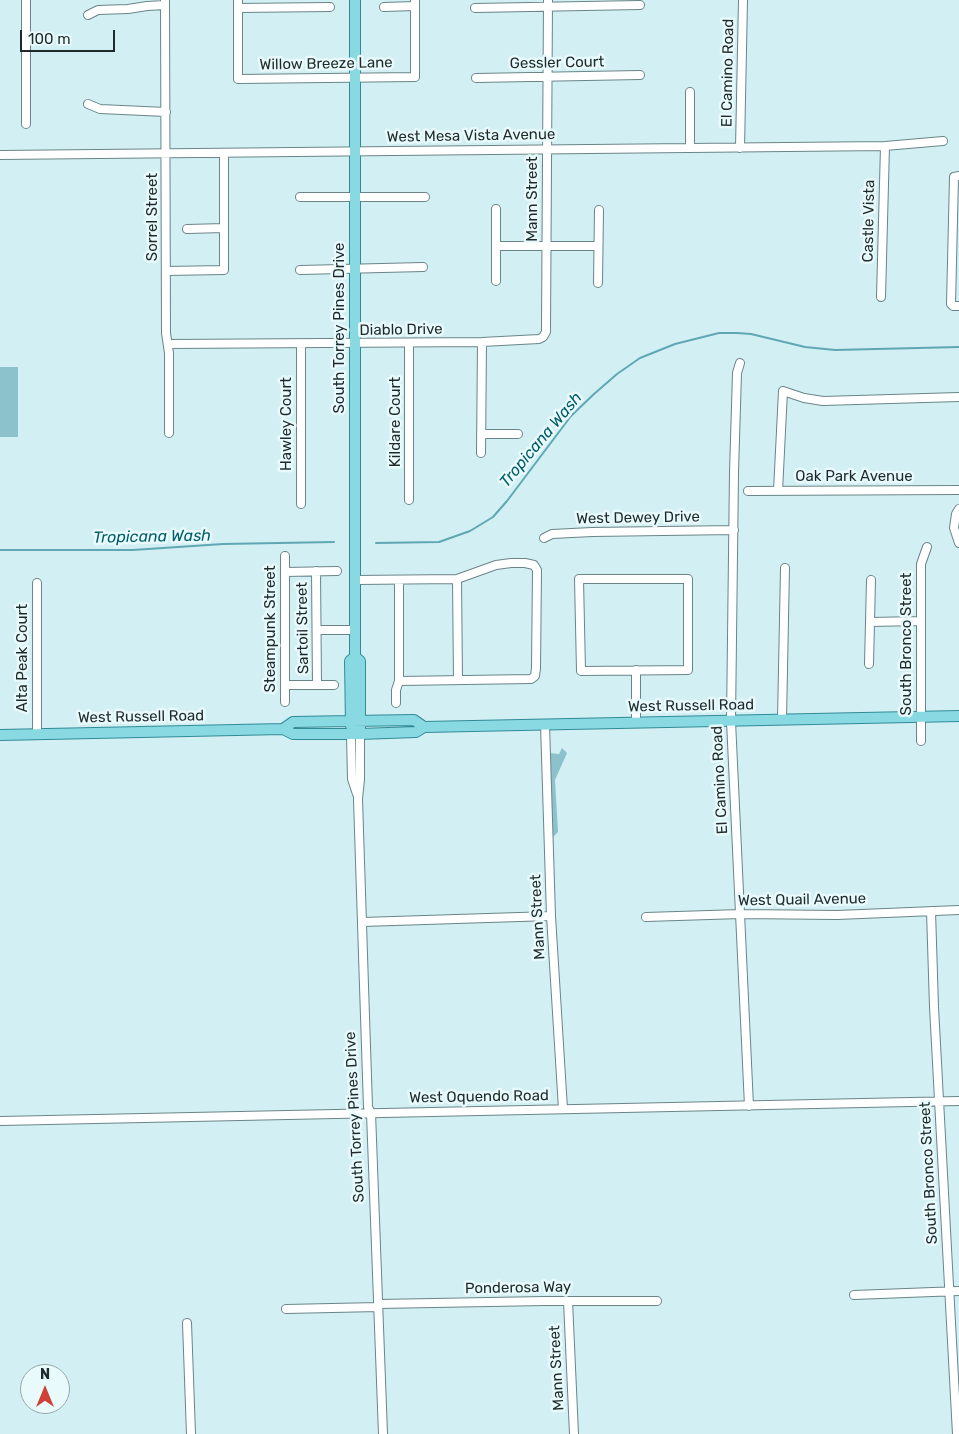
<!DOCTYPE html>
<html>
<head>
<meta charset="utf-8">
<style>
  body { margin:0 }
  #map { position:relative; width:959px; height:1434px; overflow:hidden; background:#d2eff4; font-family:Rubik,sans-serif }
  canvas { display:block }
  .north { position:absolute; left:20px; top:1364px; width:50px; height:50px; box-sizing:border-box; background:#e9fafd; border:1px solid #98a7a9; border-radius:50%; rotate:0deg; font-size:14px; font-weight:700; line-height:20px; text-align:center; color:#1e2a2b }
  .north::after { content:''; display:block; margin:auto; width:18px; height:22px; background:#d04238; clip-path:polygon(50% 0,100% 100%,50% 72%,0 100%) }
  .scale { position:absolute; left:20px; top:30px; width:95px; height:22px; box-sizing:border-box; border:2px solid #1e2a2b; border-top:0; padding-left:6px; font-size:15px; line-height:18px; white-space:nowrap; color:#1e2a2b; -webkit-text-stroke:4px #e9fafd; paint-order:stroke }
</style>
</head>
<body>
<div id="map">
<canvas width="959" height="1434"></canvas>
<div class="north">N</div>
<div class="scale">100 m</div>
</div>
<script>
const g = document.querySelector('canvas').getContext('2d');
g.lineJoin = 'round';
function fillPath(path, color) { g.fillStyle = color; g.fill(path, 'evenodd'); }
const shape = rows => new Path2D(rows.map(r => 'M' + r).join(''));
function strokePath(path, color, width, dash) { g.strokeStyle = color; g.lineWidth = width; g.lineCap = dash ? 'butt' : 'round'; g.setLineDash(dash || []); g.stroke(path); }
function drawText(font, color, halo, rows, align = 'center') {
  g.font = font + ' Rubik,sans-serif'; g.lineWidth = 5; g.setLineDash([]); g.textBaseline = 'middle'; g.strokeStyle = halo; g.fillStyle = color; for (const [text, x, y, turn = 0] of rows) {
    g.save(); g.translate(x, y); g.rotate((+turn || 0) * Math.PI / 180); g.textAlign = isNaN(turn) ? turn : align; if (halo) g.strokeText(text, 0, 0); g.fillText(text, 0, 0); g.restore();
  }
}
const green = shape([
  [0,367,18,367,18,437,0,437],
  [562,748,567,753,555,780,558,832,553,837,549,753,559,754]
]);
const stream = shape([
  [376,543,439,542,470,531,493,517,507,501,571,416,594,394,617,374,640,358,675,344,719,333,737,333,751,334,805,347,835,350,959,347],
  [0,550,133,550,223,544,334,542]
]);
const minor = shape([
  [26,0,26,124],
  [165,0,166,333,169,353,169,433],
  [238,0,238,79,415,77,415,0],
  [384,7,415,6],
  [238,8,330,7],
  [475,8,640,5],
  [88,15,98,10,128,9,147,6,165,5],
  [476,78,640,75],
  [88,104,100,109,166,112],
  [690,148,690,92],
  [740,148,743,0],
  [0,155,885,146,943,141],
  [959,176,954,177,951,304,953,306,959,306],
  [300,197,425,197],
  [187,229,224,228],
  [496,246,598,246],
  [300,270,423,267],
  [166,271,224,270,224,153],
  [496,281,496,209],
  [598,283,599,210],
  [881,297,885,146],
  [409,343,409,500],
  [168,344,482,342,539,339,543,337,546,332,546,327,548,0],
  [301,344,301,504],
  [740,363,737,373,734,472,731,721,749,1106],
  [481,434,518,434],
  [481,453,482,342],
  [748,491,959,490],
  [778,491,783,391,804,398,823,401,959,397],
  [959,509,956,514,954,528,959,543],
  [544,538,552,534,592,532,734,530],
  [316,571,317,685],
  [285,572,337,571],
  [457,579,458,680],
  [579,579,688,579,688,670,581,671,579,579],
  [355,580,457,579,496,565,511,563,525,563,534,565,537,570,536,668,535,676,531,679,399,681],
  [37,583,37,734],
  [870,622,920,621],
  [317,630,355,630],
  [869,664,871,580],
  [285,685,334,685],
  [285,702,285,556],
  [396,703,396,690,399,681,399,580],
  [782,720,785,568],
  [636,723,636,670],
  [545,724,551,916,563,1109],
  [351,734,352,779,357,794],
  [360,734,360,779,358,799,364,986,368,1107,371,1113,383,1434],
  [921,741,921,564,927,547],
  [931,911,934,1007,957,1434],
  [646,917,741,914,837,915,959,910],
  [362,922,551,916],
  [0,1121,959,1101],
  [854,1295,959,1291],
  [568,1301,574,1434],
  [378,1304,545,1301,657,1301],
  [286,1309,378,1307],
  [187,1323,191,1434]
]);
const major = shape([
  [355,0,355,657,360,661,360,734],
  [351,726,350,661,355,657],
  [283,729,293,722,351,721,414,720,424,727],
  [0,735,283,729,293,734,360,734,416,732,424,727,959,716]
]);
const streetNames = [
  ["Gessler Court",557,63,-1],
  ["Willow Breeze Lane",326,64,-1],
  ["El Camino Road",728,73,-89],
  ["West Mesa Vista Avenue",471,136,-1],
  ["Mann Street",533,199,-90],
  ["Sorrel Street",153,217,-90],
  ["Castle Vista",869,221,-89],
  ["South Torrey Pines Drive",340,328,-90],
  ["Diablo Drive",401,330,-1],
  ["Kildare Court",396,422,-90],
  ["Hawley Court",287,424,-90],
  ["Oak Park Avenue",854,477],
  ["West Dewey Drive",638,518,-1],
  ["Sartoil Street",303,628,-91],
  ["Steampunk Street",271,629,-90],
  ["South Bronco Street",907,644,-90],
  ["Alta Peak Court",23,658,-90],
  ["West Russell Road",691,706,-1],
  ["West Russell Road",141,717,-1],
  ["El Camino Road",720,780,-93],
  ["West Quail Avenue",802,900,-1],
  ["Mann Street",538,917,-93],
  ["West Oquendo Road",479,1097,-1],
  ["South Torrey Pines Drive",355,1117,-93],
  ["South Bronco Street",929,1173,-93],
  ["Ponderosa Way",518,1288,-1],
  ["Mann Street",557,1368,-93]
];
const waterNames = [
  ["Tropicana Wash",541,440,-50],
  ["Tropicana Wash",152,537,-1]
];
fillPath(green, '#8cc2cb');
strokePath(stream, '#5fa8b3', 2);
strokePath(minor, '#6a8589', 10);
strokePath(major, '#318b96', 12);
strokePath(minor, '#fff', 8);
strokePath(major, '#89d9e3', 10);
drawText('15px', '#1e2a2b', '#e9fafd', streetNames);
drawText('italic 16px', '#015e68', '#e9fafd', waterNames);
</script>
</body>
</html>
